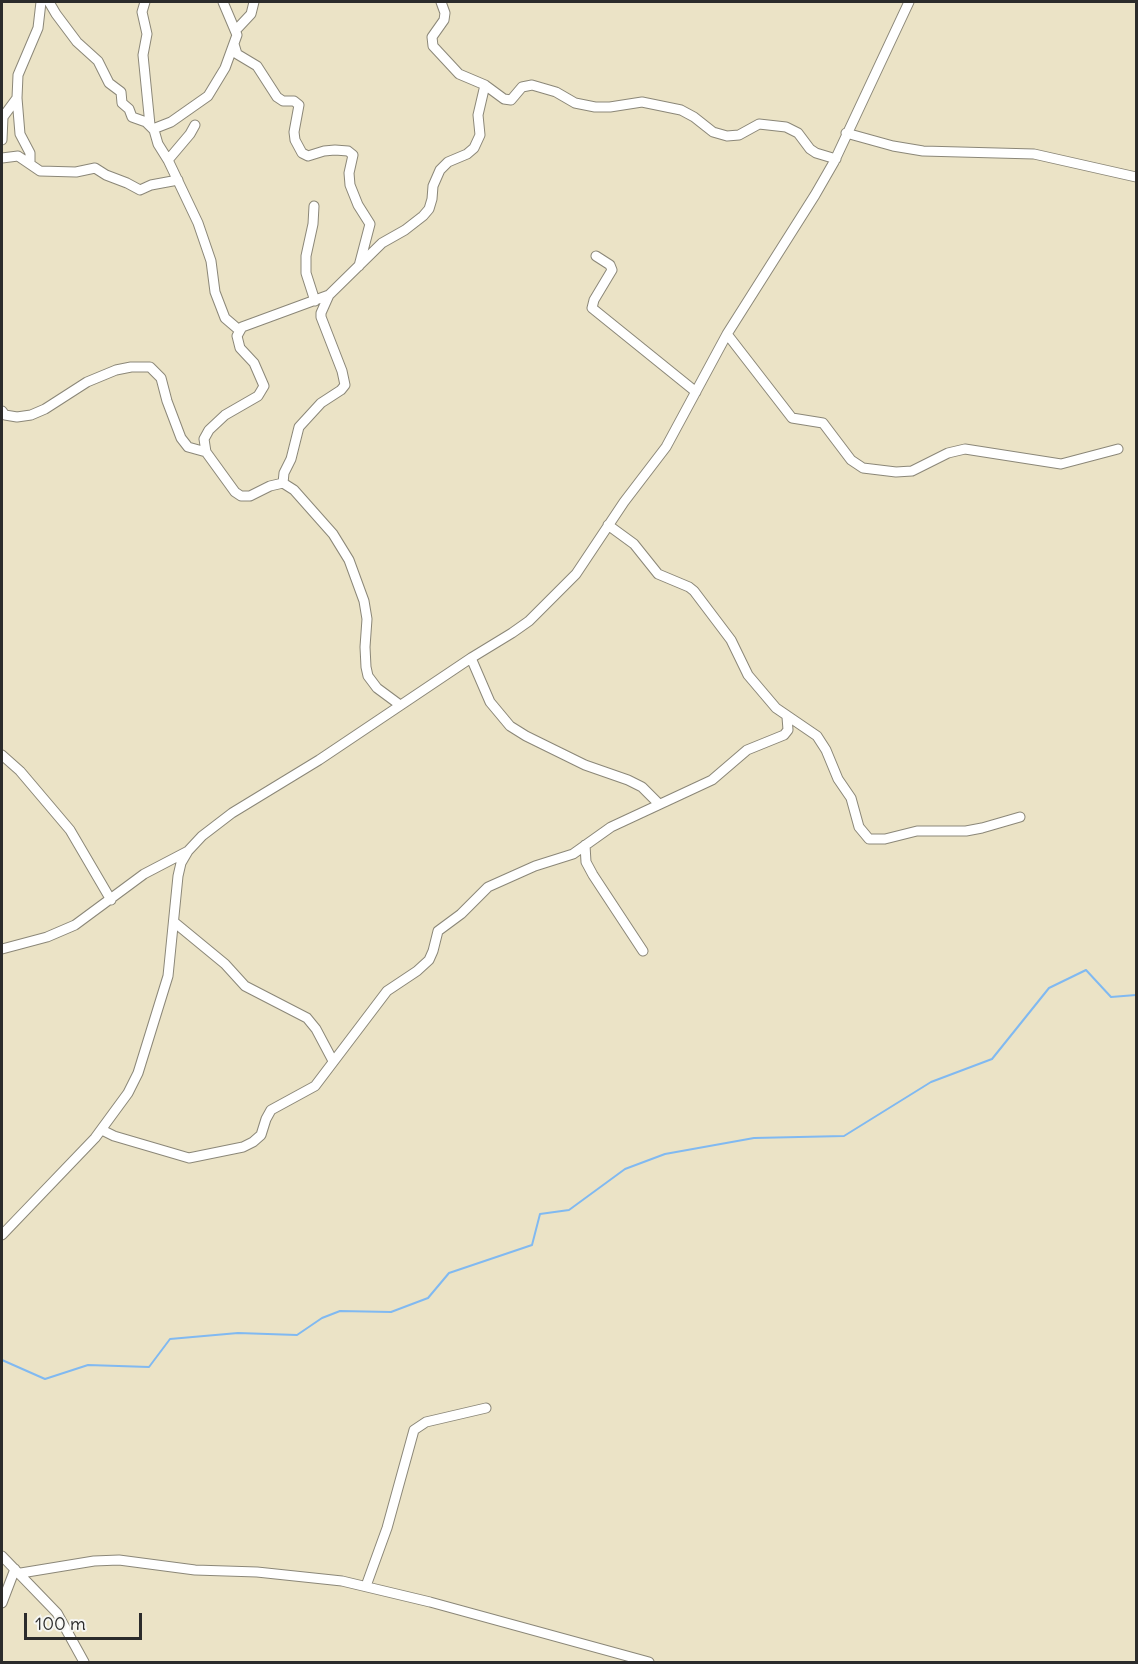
<!DOCTYPE html>
<html>
<head>
<meta charset="utf-8">
<style>
  body { margin:0 }
  #map { position:relative; width:1138px; height:1664px; overflow:hidden; background:#ebe3c6; font-family:Delius,sans-serif }
  canvas { display:block }
  .frame { position:absolute; inset:0; border:3px solid #2b2b2b; pointer-events:none }
  .scale { position:absolute; left:24px; top:1613px; width:118px; height:27px; box-sizing:border-box; border:3px solid #2b2b2b; border-top:0; padding-left:8px; font-size:18px; line-height:21px; white-space:nowrap; color:#2b2b2b; -webkit-text-stroke:4px #f6f6f2; paint-order:stroke }
</style>
</head>
<body>
<div id="map">
<canvas width="1138" height="1664"></canvas>
<div class="frame"></div>
<div class="scale">100 m</div>
</div>
<script>
const g = document.querySelector('canvas').getContext('2d');
g.lineJoin = 'round';
const shape = rows => new Path2D(rows.map(r => 'M' + r).join(''));
function strokePath(path, color, width, dash) { g.strokeStyle = color; g.lineWidth = width; g.lineCap = dash ? 'butt' : 'round'; g.setLineDash(dash || []); g.stroke(path); }
const stream = shape([
  [2,1360,45,1379,88,1365,149,1367,170,1339,238,1333,297,1335,322,1318,340,1311,391,1312,428,1298,449,1273,532,1245,540,1214,569,1210,625,1169,665,1154,754,1138,844,1136,931,1082,992,1059,1049,988,1086,970,1111,997,1136,995]
]);
const minor = shape([
  [49,2,56,14,77,42,98,61,109,83,121,92,122,103,129,109,132,117,146,122,154,130,158,144,168,160,198,223,211,261,215,292,225,318,239,330],
  [145,2,142,12,147,34,143,55,150,125],
  [441,2,445,13,444,20,432,37,433,46,459,74,485,85,504,99,511,100,522,87,532,85,556,92,575,103,595,107,610,107,642,102,681,110,694,117,713,132,727,136,739,135,759,124,786,127,798,133,810,149,816,153,836,159],
  [236,30,251,14,254,2],
  [234,44,237,54,257,66,277,97,283,101,294,101,299,105,294,132,295,140,302,153,308,156,324,151,335,150,348,151,353,155,349,173,350,185,358,205,370,224,359,266],
  [17,98,20,134,30,153,30,164],
  [153,129,171,122,208,96,225,68,237,35,223,2],
  [846,133,893,146,923,151,1034,154,1136,177],
  [2,140,3,117,17,98,18,75,38,28,41,2],
  [2,158,18,156,40,171,76,172,95,168,106,175,127,183,140,190,151,185,178,180],
  [168,160,190,134,195,125],
  [314,206,313,224,306,256,306,273,315,301],
  [596,256,610,265,612,270,594,300,592,308,696,392],
  [329,295,242,327,237,336,240,348,254,363,264,386,258,396,225,415,209,430,204,439,206,452,235,492,241,496,250,496,270,486,283,483,294,490,333,534,349,560,364,601,367,619,365,647,366,667,368,676,377,688,400,705],
  [727,334,792,418,823,423,851,460,863,468,896,472,912,471,948,453,965,449,1061,464,1118,449],
  [2,411,5,415,17,417,31,415,45,409,87,382,116,370,131,367,150,367,161,378,167,401,181,438,188,447,206,452],
  [283,483,284,473,291,459,299,427,321,403,341,390,345,385,342,371,321,317,321,313,329,295,382,243,405,230,423,216,429,209,432,199,433,186,440,170,448,162,467,154,474,148,480,135,478,115,485,85],
  [608,525,634,544,658,574,689,587,694,591,731,640,748,675,776,708,817,736,826,750,838,779,851,798,859,827,869,839,885,839,917,831,966,831,982,828,1020,817],
  [471,658,490,702,510,726,526,736,585,765,628,780,642,787,659,804],
  [2,755,20,771,70,830,111,900],
  [585,845,586,862,593,875,643,951],
  [174,922,225,964,245,986,307,1018,316,1029,333,1061],
  [2,949,47,937,75,925,144,874,188,851],
  [102,1130,114,1136,189,1158,243,1147,253,1142,261,1135,266,1119,271,1110,315,1086,387,991,417,971,429,960,433,951,438,931,461,914,488,887,535,866,573,854,611,827,712,780,747,750,784,735,788,730,787,717],
  [2,1235,95,1138,128,1093,138,1073,168,976,178,876,181,863,188,851,202,836,232,813,319,760,471,658,512,633,529,621,576,574,624,502,666,447,727,334,815,195,834,162,909,2],
  [2,1556,57,1613,84,1662],
  [21,1573,94,1561,119,1560,195,1570,257,1572,342,1581,430,1602,649,1662],
  [366,1586,387,1528,414,1430,426,1422,486,1408],
  [2,1603,15,1569]
]);
strokePath(stream, '#80b9f1', 2);
strokePath(minor, '#8b8778', 11);
strokePath(minor, '#fff', 9);
</script>
</body>
</html>
